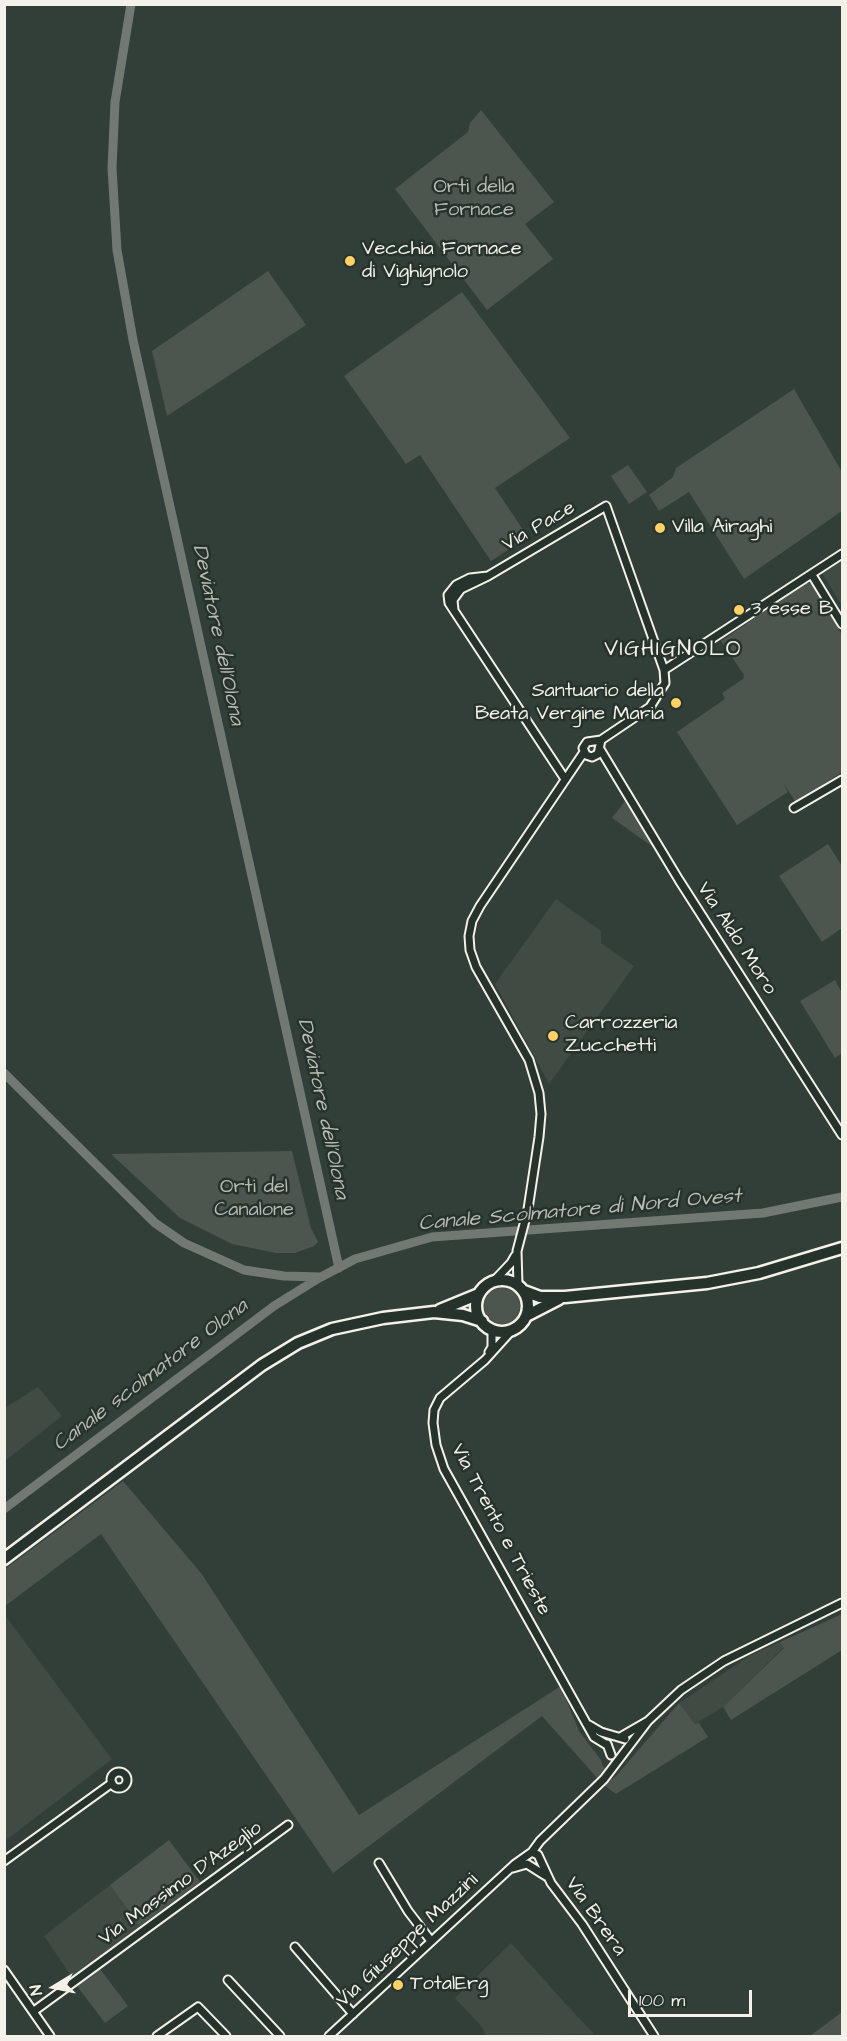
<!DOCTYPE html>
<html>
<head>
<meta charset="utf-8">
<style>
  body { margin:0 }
  #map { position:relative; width:847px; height:2041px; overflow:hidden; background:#323e38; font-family:"Architects Daughter",sans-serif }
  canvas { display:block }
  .frame { position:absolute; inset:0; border:6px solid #f4f1e8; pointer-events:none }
  .north { position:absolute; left:24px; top:1957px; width:60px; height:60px; -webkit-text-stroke:4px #26332d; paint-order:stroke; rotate:260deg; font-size:16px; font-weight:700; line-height:24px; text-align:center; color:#f4f1e8 }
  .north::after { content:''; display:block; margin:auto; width:21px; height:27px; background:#f4f1e8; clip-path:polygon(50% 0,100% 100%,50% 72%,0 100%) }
  .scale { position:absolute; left:628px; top:1990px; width:124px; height:27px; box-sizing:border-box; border:3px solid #f4f1e8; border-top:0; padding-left:8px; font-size:18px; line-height:21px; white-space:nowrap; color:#f4f1e8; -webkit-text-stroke:4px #26332d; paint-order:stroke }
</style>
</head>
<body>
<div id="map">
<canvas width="847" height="2041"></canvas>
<div class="frame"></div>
<div class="north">N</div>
<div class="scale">100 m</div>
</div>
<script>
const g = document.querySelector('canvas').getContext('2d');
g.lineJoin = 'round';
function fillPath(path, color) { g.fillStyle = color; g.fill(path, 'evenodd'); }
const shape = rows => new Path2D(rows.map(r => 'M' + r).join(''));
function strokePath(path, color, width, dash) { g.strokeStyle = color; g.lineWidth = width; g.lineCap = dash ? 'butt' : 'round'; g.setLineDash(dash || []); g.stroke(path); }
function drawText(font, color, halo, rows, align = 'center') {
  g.font = font + ' "Architects Daughter",sans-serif'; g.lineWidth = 5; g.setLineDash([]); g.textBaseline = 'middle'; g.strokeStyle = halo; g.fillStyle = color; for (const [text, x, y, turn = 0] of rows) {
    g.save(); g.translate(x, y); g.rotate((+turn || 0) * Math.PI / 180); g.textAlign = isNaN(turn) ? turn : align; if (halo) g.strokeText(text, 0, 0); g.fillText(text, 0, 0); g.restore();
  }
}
const built = shape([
  [842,559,842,606,822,573],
  [556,899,601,931,601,943,634,966,549,1084,495,984],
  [38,1387,62,1416,5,1461,5,1408],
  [4,1614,112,1759,5,1841,4,1841],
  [780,1642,784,1647,723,1707,695,1724,679,1703,751,1655],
  [110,1885,143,1929,74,1980,44,1936],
  [511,1943,565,2003,594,2034,486,2036,482,2027,455,1998]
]);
const green = shape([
  [481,110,554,202,525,224,553,259,487,310,395,189,468,132,470,123],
  [268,271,306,325,167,416,152,351],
  [462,292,570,438,495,488,528,537,491,561,420,455,406,464,344,376],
  [794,389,842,472,842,511,744,579,689,492,659,511,649,495,673,477,676,468],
  [628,465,647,492,629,504,611,476],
  [807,582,813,585,842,635,842,772,796,803,783,782,788,792,737,825,677,732,725,699,722,693,743,679,744,675,721,641],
  [625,801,656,849,612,818],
  [828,844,842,866,842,928,822,942,779,876],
  [835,980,842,993,842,1053,835,1058,800,1001],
  [292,1151,311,1228,318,1242,314,1246,295,1253,276,1253,232,1244,180,1218,111,1154],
  '484 1306a18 18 0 1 1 36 0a18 18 0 1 1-36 0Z',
  [123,1481,201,1573,359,1815,564,1684,570,1695,566,1699,579,1731,601,1760,603,1767,606,1768,604,1773,598,1779,542,1716,333,1873,101,1534,5,1606,5,1569],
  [840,1615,842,1617,842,1650,731,1720,723,1707,784,1648,780,1642],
  [679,1703,695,1724,699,1723,708,1737,616,1794,604,1785,616,1776],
  [169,1840,200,1882,140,1926,110,1885],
  [100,1969,128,2006,105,2023,77,1986],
  [842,2012,842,2036,810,2036]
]);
const canal = shape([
  [131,4,115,102,112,168,117,250,133,340,339,1268],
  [4,1073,155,1223,184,1243,244,1270,284,1276,321,1277,355,1259,432,1237,763,1213,842,1197],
  [4,1509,274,1306,319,1278]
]);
const minor = shape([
  [812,575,842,624],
  [488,576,606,506,664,670,665,683,650,707,601,740,587,742,583,748,586,755,592,757,598,754,601,740],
  [454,610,453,600,461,589,488,576,470,578,456,585,448,595,449,603,565,779],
  [664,670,842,554],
  [600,749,679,880,842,1135],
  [794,808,842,780],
  [493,1282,511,1263,515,1256],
  [518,1285,517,1251,528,1209,539,1137,541,1114,539,1093,529,1060,476,967,470,950,469,936,472,921,480,906,584,752],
  [513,1329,485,1360,440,1398,434,1410,433,1423,436,1445,444,1469,594,1737,607,1745],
  [489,1352,492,1347,492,1329],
  [589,1725,601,1732,625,1739],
  [622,1736,648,1721,681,1690,724,1661,842,1603],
  [607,1744,611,1755],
  '111 1780a8 8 0 1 1 16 0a8 8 0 1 1-16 0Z',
  [532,1852,538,1855,551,1883,582,1924,654,2036],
  [4,1861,112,1783],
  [379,1863,408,1911,431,1941],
  [513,1868,527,1864,546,1876],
  [295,1947,353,2014],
  [4,1970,50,2036],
  [228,1980,280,2036],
  [34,2011,288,1825],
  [157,2036,198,2007,226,2036],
  [329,2036,515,1864,532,1852,540,1841,604,1779,648,1721]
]);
const secondary = shape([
  '476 1306a26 26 0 1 1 52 0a26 26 0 1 1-52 0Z',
  [524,1291,540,1297,565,1297,707,1283,759,1273,842,1248],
  [440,1310,479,1294],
  [526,1316,559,1299],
  [4,1559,262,1365,298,1343,332,1329,383,1318,434,1312,463,1315,482,1321]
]);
const markers = [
  [350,261,6,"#ffd166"],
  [660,528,6,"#ffd166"],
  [739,610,6,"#ffd166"],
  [676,703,6,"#ffd166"],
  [553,1036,6,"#ffd166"],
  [398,1985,6,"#ffd166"]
];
const parkNames = [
  ["Orti della",474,188],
  ["Fornace",474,211],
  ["Orti del",254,1188],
  ["Canalone",254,1211]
];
const poiNames = [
  ["Vecchia Fornace",362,250],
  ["di Vighignolo",362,273],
  ["Villa Airaghi",672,528],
  ["3 esse B",751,610],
  ["Santuario della",664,692,"right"],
  ["Beata Vergine Maria",664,715,"right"],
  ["Carrozzeria",565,1024],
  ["Zucchetti",565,1047],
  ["TotalErg",410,1985]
];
const streetNames = [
  ["Via Pace",539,527,-30],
  ["Via Aldo Moro",736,939,57],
  ["Via Trento e Trieste",500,1530,62],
  ["Via Massimo D'Azeglio",181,1884,-36],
  ["Via Brera",595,1917,55],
  ["Via Giuseppe Mazzini",408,1941,-43]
];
const waterNames = [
  ["Deviatore dell'Olona",217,635,78],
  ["Deviatore dell'Olona",322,1109,78],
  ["Canale Scolmatore di Nord Ovest",580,1211,-5],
  ["Canale scolmatore Olona",151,1376,-37]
];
const quarterNames = [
  ["VIGHIGNOLO",673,650]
];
fillPath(built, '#404b44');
fillPath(green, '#4c564f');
strokePath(canal, '#727972', 9);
strokePath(minor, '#f4f1e8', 11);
strokePath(secondary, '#f4f1e8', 15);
strokePath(minor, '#26332d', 7);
strokePath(secondary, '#26332d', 10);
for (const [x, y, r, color] of markers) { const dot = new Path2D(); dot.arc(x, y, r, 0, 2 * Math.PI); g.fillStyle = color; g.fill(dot); strokePath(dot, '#26332d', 2); }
drawText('20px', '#b9bbb2', '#26332d', parkNames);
drawText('20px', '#f4f1e8', '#26332d', poiNames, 'left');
drawText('20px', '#f4f1e8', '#26332d', streetNames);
drawText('italic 21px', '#babbb3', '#26332d', waterNames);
g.letterSpacing = '1.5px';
drawText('22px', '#f4f1e8', '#26332d', quarterNames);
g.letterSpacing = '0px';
</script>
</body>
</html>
